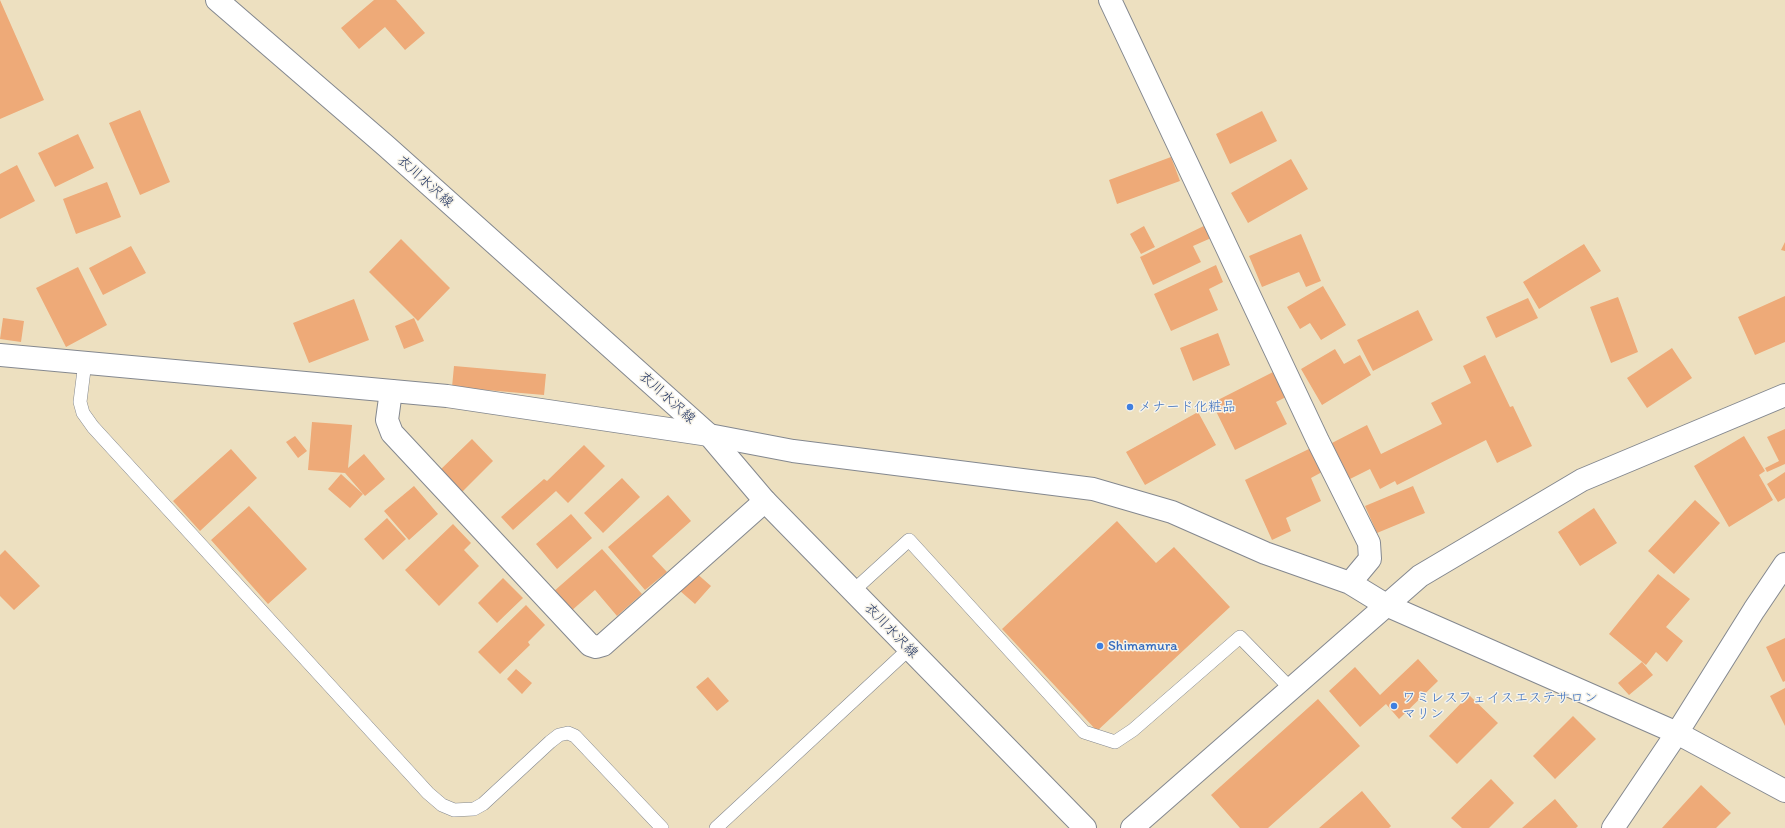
<!DOCTYPE html>
<html>
<head>
<meta charset="utf-8">
<style>
  body { margin:0 }
  canvas { display:block; background:#ede0c0 }
</style>
</head>
<body>
<canvas width="1785" height="828"></canvas>
<script>
const g = document.querySelector('canvas').getContext('2d');
g.lineJoin = 'round';
function fillPath(path, color) { g.fillStyle = color; g.fill(path, 'evenodd'); }
const shape = rows => new Path2D(rows.map(r => 'M' + r).join(''));
function strokePath(path, color, width, dash) { g.strokeStyle = color; g.lineWidth = width; g.lineCap = dash ? 'butt' : 'round'; g.setLineDash(dash || []); g.stroke(path); }
function drawText(font, color, halo, rows, align = 'center') {
  g.font = font + ' Itim,"Klee One",sans-serif'; g.lineWidth = 3; g.setLineDash([]); g.textBaseline = 'middle'; g.strokeStyle = halo; g.fillStyle = color; for (const [text, x, y, turn = 0] of rows) {
    g.save(); g.translate(x, y); g.rotate((+turn || 0) * Math.PI / 180); g.textAlign = isNaN(turn) ? turn : align; if (halo) g.strokeText(text, 0, 0); g.fillText(text, 0, 0); g.restore();
  }
}
const building = shape([
  [0,0,44,100,0,119],
  [374,0,396,0,425,33,405,50,385,27,359,49,341,28],
  [140,110,170,182,140,195,109,123],
  [1262,111,1277,141,1230,164,1216,134],
  [78,134,94,168,55,187,38,153],
  [1171,157,1180,181,1117,204,1109,180],
  [1291,159,1308,189,1248,223,1231,193],
  [17,165,35,201,0,219,0,174],
  [107,182,121,217,76,234,63,199],
  [1212,222,1218,235,1193,246,1201,262,1153,285,1140,257],
  [1144,226,1155,247,1141,254,1130,234],
  [1301,234,1321,281,1306,287,1299,272,1262,287,1249,256],
  [401,239,450,288,418,321,369,272],
  [1785,242,1785,251,1781,250],
  [1584,244,1601,271,1539,309,1523,282],
  [131,246,146,273,103,295,89,268],
  [1216,265,1223,282,1209,289,1218,310,1171,331,1154,294],
  [78,267,107,325,66,347,36,288],
  [1323,286,1346,325,1321,340,1310,323,1300,329,1287,307],
  [1785,296,1785,342,1755,355,1738,317],
  [1618,297,1638,352,1611,363,1590,307],
  [1528,298,1538,318,1496,338,1486,317],
  [354,299,369,340,309,363,293,323],
  [1418,310,1433,340,1373,371,1357,340],
  [3,318,24,321,21,342,0,339],
  [414,318,424,341,404,349,395,326],
  [1218,333,1230,365,1193,381,1180,348],
  [1672,348,1692,378,1647,408,1627,378],
  [1335,349,1344,364,1360,355,1371,375,1322,405,1301,369],
  [1485,355,1510,407,1513,406,1532,446,1497,463,1486,440,1397,485,1395,481,1380,489,1370,469,1346,481,1328,445,1367,425,1381,454,1442,424,1431,403,1471,383,1463,366],
  [454,366,546,374,544,395,452,387],
  [1279,369,1292,394,1276,402,1287,424,1235,450,1212,403],
  [1198,412,1216,445,1145,485,1126,452],
  [312,422,352,425,348,468,364,454,385,479,365,496,345,473,308,470],
  [1785,429,1785,464,1767,472,1765,468,1779,461,1767,437],
  [295,436,307,451,298,458,286,442],
  [1744,436,1765,471,1759,475,1773,500,1729,527,1694,466],
  [472,439,493,461,459,495,437,473],
  [584,445,605,466,568,503,556,491,513,530,501,517,544,479,547,481],
  [1311,448,1322,472,1311,478,1321,501,1286,518,1291,531,1272,540,1245,480],
  [231,449,257,478,200,531,173,501],
  [1785,472,1785,498,1778,502,1767,484],
  [341,474,363,494,350,508,328,489],
  [622,478,640,497,603,533,584,513],
  [414,486,438,514,409,540,384,511],
  [1413,486,1425,513,1377,533,1365,506],
  [668,495,691,521,652,556,667,572,645,590,608,547],
  [1695,500,1720,523,1674,574,1648,551],
  [249,506,307,569,268,604,211,540],
  [1594,508,1617,543,1580,566,1558,532],
  [571,514,592,538,557,569,536,544],
  [387,518,406,539,383,560,364,539],
  [1117,521,1156,563,1174,547,1230,607,1097,731,1002,629],
  [453,524,471,543,464,550,479,566,439,606,405,570],
  [602,549,642,594,617,616,595,590,570,612,553,592],
  [5,550,40,586,14,610,0,596,0,555],
  [695,572,711,586,695,604,679,590],
  [1658,574,1690,599,1666,627,1683,641,1667,662,1656,652,1646,665,1609,634],
  [503,578,523,598,497,623,478,603],
  [526,605,545,625,528,642,530,645,500,674,478,652],
  [1785,638,1785,681,1783,682,1766,647],
  [1418,659,1438,681,1399,719,1386,704,1360,727,1329,691,1355,667,1380,695],
  [1642,662,1653,675,1629,695,1618,683],
  [516,669,532,683,522,694,507,679],
  [708,677,729,701,717,711,696,687],
  [1785,688,1785,726,1770,696],
  [1469,695,1498,723,1457,764,1429,736],
  [1318,699,1360,746,1268,828,1240,828,1211,795],
  [1573,716,1596,739,1555,779,1533,756],
  [1491,779,1514,803,1489,828,1462,828,1451,818],
  [1701,785,1731,813,1716,828,1662,828],
  [1362,791,1391,826,1389,828,1319,828],
  [1555,799,1578,826,1576,828,1522,828]
]);
const service = shape([
  [85,362,80,402,83,413,93,427,428,793,442,805,454,810,474,809,483,804,550,742,559,735,568,733,575,736,662,828],
  [853,591,909,540,1084,732,1115,742,1133,730,1240,637,1291,689],
  [716,828,909,649]
]);
const minor = shape([
  [1110,0,1318,441,1369,543,1370,559,1350,583],
  [391,391,387,420,392,433,590,645,596,647,603,645,765,501],
  [709,435,793,451,1093,489,1172,512,1265,553,1350,583,1386,605,1677,733,1785,791],
  [1613,828,1677,733,1754,610,1785,564]
]);
const tertiary = shape([
  [0,355,447,396,709,435],
  [1132,828,1420,576,1582,480,1785,395]
]);
const secondary = shape([
  [217,0,386,146,709,435,765,501,1085,828]
]);
const markers = [
  [1130,407,4,"#3f7fe0"],
  [1100,646,4,"#3f7fe0"],
  [1394,706,4,"#3f7fe0"]
];
const streetNames = [
  ["衣川水沢線",425,182,42],
  ["衣川水沢線",667,398,42],
  ["衣川水沢線",891,631,46]
];
const shopNames = [
  ["メナード化粧品",1138,407],
  ["Shimamura",1108,646],
  ["ワミレスフェイスエステサロン",1402,698],
  ["マリン",1402,714]
];
fillPath(building, '#eeaa78');
strokePath(service, '#84888f', 14);
strokePath(minor, '#84888f', 24);
strokePath(tertiary, '#84888f', 24);
strokePath(secondary, '#84888f', 24);
strokePath(service, '#fff', 13);
strokePath(minor, '#fff', 22);
strokePath(tertiary, '#fff', 22);
strokePath(secondary, '#fff', 22);
for (const [x, y, r, color] of markers) { const dot = new Path2D(); dot.arc(x, y, r, 0, 2 * Math.PI); g.fillStyle = color; g.fill(dot); strokePath(dot, '#f7f3e8', 1.5); }
drawText('14px', '#1b2f5e', '#f7f3e8', streetNames);
drawText('14px', '#366cbe', '#f7f3e8', shopNames, 'left');
</script>
</body>
</html>
